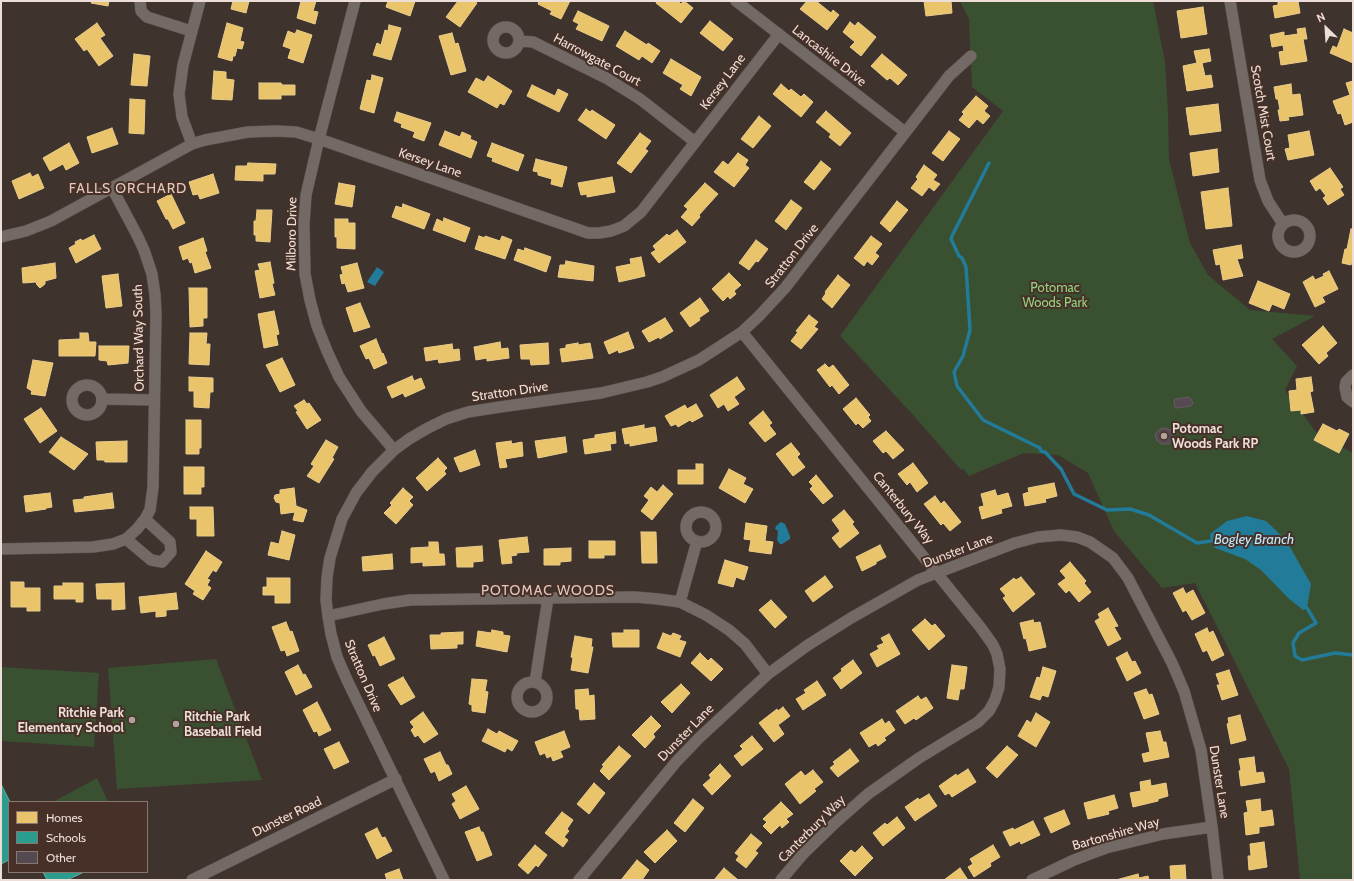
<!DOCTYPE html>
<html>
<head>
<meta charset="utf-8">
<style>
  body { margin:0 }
  #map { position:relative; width:1354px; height:881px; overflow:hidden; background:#3f332e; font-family:Cabin,sans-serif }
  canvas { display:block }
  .frame { position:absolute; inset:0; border:2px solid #edded8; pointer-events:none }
  .legend { position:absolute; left:8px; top:801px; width:140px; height:72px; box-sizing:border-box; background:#463027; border:1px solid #89766e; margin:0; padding:5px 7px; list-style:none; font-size:12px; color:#edded8 }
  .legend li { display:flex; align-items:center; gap:8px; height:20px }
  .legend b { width:20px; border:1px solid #89766e }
  .north { position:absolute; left:1306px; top:8px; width:40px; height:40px; -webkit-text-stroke:3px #463027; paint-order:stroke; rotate:335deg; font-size:11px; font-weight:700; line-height:16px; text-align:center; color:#edded8 }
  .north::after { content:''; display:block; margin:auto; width:14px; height:18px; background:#edded8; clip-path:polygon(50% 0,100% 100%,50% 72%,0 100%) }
</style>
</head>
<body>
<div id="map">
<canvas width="1354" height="881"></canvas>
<div class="frame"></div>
<ul class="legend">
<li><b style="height:11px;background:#e9c46a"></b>Homes</li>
<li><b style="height:11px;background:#2a9d8f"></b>Schools</li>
<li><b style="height:11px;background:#564a52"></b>Other</li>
</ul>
<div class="north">N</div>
</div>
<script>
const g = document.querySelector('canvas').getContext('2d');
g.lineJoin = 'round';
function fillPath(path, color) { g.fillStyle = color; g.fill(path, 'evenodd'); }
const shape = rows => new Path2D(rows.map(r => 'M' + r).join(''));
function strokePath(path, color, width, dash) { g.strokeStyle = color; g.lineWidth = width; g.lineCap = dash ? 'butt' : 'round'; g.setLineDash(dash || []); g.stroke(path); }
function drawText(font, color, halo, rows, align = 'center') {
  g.font = font + ' Cabin,sans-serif'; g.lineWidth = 4; g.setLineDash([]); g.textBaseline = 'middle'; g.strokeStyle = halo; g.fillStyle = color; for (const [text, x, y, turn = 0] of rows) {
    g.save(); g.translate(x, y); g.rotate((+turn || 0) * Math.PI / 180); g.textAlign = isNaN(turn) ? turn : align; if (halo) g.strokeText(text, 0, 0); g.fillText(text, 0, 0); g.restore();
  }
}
const green = shape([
  [960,1,1153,1,1165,62,1168,112,1169,159,1190,243,1208,275,1250,310,1315,316,1272,339,1297,366,1285,390,1319,436,1353,453,1353,880,1300,880,1289,769,1195,583,1162,588,1114,531,1088,473,1058,455,1024,453,969,476,963,469,961,470,914,416,840,336,1003,111,972,87,969,19],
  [216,659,262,780,117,789,108,668],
  [1,667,99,673,94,747,1,741],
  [97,778,108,801,105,802,53,802]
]);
const water = shape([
  [377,267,384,272,375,286,367,282],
  [1247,516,1266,521,1286,540,1311,584,1307,608,1303,610,1288,598,1261,570,1245,559,1215,548,1211,541,1210,534,1227,521],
  [781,522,785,524,790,536,790,539,782,544,780,544,777,540,778,531,775,529,776,526]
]);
const homes = shape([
  [92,1,109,1,108,6,91,3,92,1],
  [233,1,249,1,246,13,231,9,233,1],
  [301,1,316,1,313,11,318,12,315,24,297,18,301,1],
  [388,1,415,1,410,16,386,7,388,1],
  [458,1,473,1,477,3,460,27,446,17,458,1],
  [539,1,570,1,561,19,550,14,552,11,538,4,539,1],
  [657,1,678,1,681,4,684,1,693,8,681,23,656,3,657,1],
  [807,1,816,1,831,13,833,10,839,15,827,30,800,9,807,1],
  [924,1,951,1,952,13,926,16,924,1],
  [1278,1,1298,1,1300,13,1275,18,1273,6,1278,5,1278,1],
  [1203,7,1207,34,1181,38,1177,11,1203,7],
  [578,11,609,26,602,41,576,29,579,24,573,21,578,11],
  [710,21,733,39,723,51,700,33,710,21],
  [850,22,855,26,858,22,876,37,861,56,850,47,855,42,843,32,850,22],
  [97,23,105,35,100,38,113,56,99,66,87,49,84,51,75,39,97,23],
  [227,23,243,28,240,41,244,42,242,49,237,48,235,56,233,56,232,61,218,57,227,23],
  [389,25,401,28,391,60,373,55,377,43,381,45,385,30,388,31,389,25],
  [1305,28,1307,39,1303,39,1307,61,1281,65,1279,52,1284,51,1283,45,1272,47,1270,35,1284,32,1284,36,1298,34,1297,29,1305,28],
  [1344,29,1353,33,1353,63,1330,53,1333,46,1337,48,1344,29],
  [297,30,312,35,303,63,288,58,291,49,283,46,288,31,295,34,297,30],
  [625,31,647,45,648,43,660,51,652,63,642,56,639,60,616,46,625,31],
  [452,33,455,44,458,43,466,71,451,75,439,36,452,33],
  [1209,49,1211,61,1202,63,1205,76,1211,75,1213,87,1187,91,1183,66,1197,63,1194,51,1209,49],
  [134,54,150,56,147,86,131,85,134,54],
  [882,54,907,75,898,85,890,78,887,80,871,66,882,54],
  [671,59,701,77,691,96,680,89,683,85,663,73,671,59],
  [214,71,226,72,226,79,234,80,232,100,212,99,214,71],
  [372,75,383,78,374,113,360,109,367,80,371,81,372,75],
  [488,76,512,91,504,105,500,103,497,108,468,92,476,78,484,82,488,76],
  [1353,81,1353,122,1345,125,1341,113,1338,114,1333,101,1350,95,1346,83,1353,81],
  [259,83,281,83,282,85,295,85,295,95,281,95,281,99,259,99,259,83],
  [781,84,789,91,791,89,801,97,804,94,813,102,801,117,773,94,781,84],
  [1291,84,1292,95,1300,94,1303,115,1288,117,1289,120,1280,121,1278,110,1280,110,1278,99,1276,99,1274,87,1291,84],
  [532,85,555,96,558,89,568,94,559,112,527,96,532,85],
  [976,96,988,106,984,111,990,116,983,124,977,119,969,128,959,120,964,114,962,112,976,96],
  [130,99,145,100,144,134,129,133,130,99],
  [1218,104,1221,131,1190,135,1186,108,1218,104],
  [586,109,590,112,592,110,615,125,606,139,578,120,586,109],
  [826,111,851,133,840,146,829,137,831,134,816,122,826,111],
  [397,112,431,123,424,141,413,137,415,132,401,127,402,124,394,121,397,112],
  [759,116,771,126,753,148,741,139,759,116],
  [112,128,118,144,92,153,87,137,112,128],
  [445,131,460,137,462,132,471,136,470,139,477,142,471,158,439,145,445,131],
  [949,131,960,139,943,161,932,153,949,131],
  [1309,131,1314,155,1288,160,1285,149,1290,148,1288,135,1309,131],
  [640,133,651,141,645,149,648,151,631,173,617,163,640,133],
  [69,143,79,163,66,170,63,164,50,171,43,158,69,143],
  [492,143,524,155,518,171,492,161,493,158,487,156,492,143],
  [1217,149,1219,172,1193,176,1190,153,1217,149],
  [738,153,748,160,745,165,749,168,734,187,714,172,723,161,728,165,738,153],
  [536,159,567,167,562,187,551,184,552,179,538,175,538,172,533,171,536,159],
  [821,161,831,169,814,190,804,182,821,161],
  [248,163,276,164,275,174,263,174,263,181,235,180,236,166,247,166,248,163],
  [924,165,937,175,933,180,940,184,934,191,929,187,922,196,911,188,918,179,916,177,924,165],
  [1330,168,1343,187,1340,189,1344,195,1328,205,1323,198,1326,196,1320,188,1316,191,1310,181,1330,168],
  [30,173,32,177,38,174,44,188,19,199,12,181,30,173],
  [213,174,219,193,200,199,198,194,193,195,189,182,213,174],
  [612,177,615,192,587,197,587,194,581,195,578,183,612,177],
  [339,183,355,186,352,207,335,204,339,183],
  [705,183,718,194,699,215,700,217,692,226,681,217,688,209,684,206,705,183],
  [1228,188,1232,226,1206,229,1201,192,1228,188],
  [171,194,185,223,173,229,168,219,166,219,157,201,171,194],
  [791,200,802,208,786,230,775,221,791,200],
  [897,201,908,210,890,232,880,223,897,201],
  [403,204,430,214,424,229,392,217,396,206,402,208,403,204],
  [257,210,272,210,270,242,256,241,256,235,254,235,254,221,256,221,257,210],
  [444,218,470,228,465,242,433,230,437,219,443,222,444,218],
  [335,219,348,219,348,223,355,223,355,249,337,248,337,237,335,237,335,219],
  [1351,229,1353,229,1353,260,1352,259,1351,265,1342,263,1345,249,1347,249,1351,229],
  [677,230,686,242,659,263,651,253,656,250,653,246,667,234,669,236,677,230],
  [94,235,101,249,76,263,69,248,76,244,75,242,81,239,82,241,94,235],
  [479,236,485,238,485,236,500,241,502,236,512,240,505,259,475,249,479,236],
  [871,236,882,244,875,253,879,256,872,265,867,261,864,266,854,258,871,236],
  [203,238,207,251,205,252,211,268,195,273,192,262,190,263,188,258,183,260,179,247,203,238],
  [756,240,768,249,758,262,756,261,749,270,739,263,756,240],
  [1241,245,1243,258,1237,259,1243,276,1223,280,1220,264,1216,265,1213,250,1241,245],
  [525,248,551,257,546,272,514,260,518,249,524,251,525,248],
  [641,257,645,276,619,282,616,267,631,264,630,259,641,257],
  [566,261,594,266,593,281,558,277,560,265,565,265,566,261],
  [270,262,274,283,272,284,275,295,260,298,255,271,260,270,258,264,270,262],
  [55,263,56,278,45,281,45,284,40,288,37,285,36,282,23,283,22,268,55,263],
  [357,263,364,288,348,292,345,283,342,284,340,275,343,274,341,267,357,263],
  [1329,271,1338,289,1322,297,1325,302,1315,307,1303,282,1313,276,1315,280,1324,276,1323,274,1329,271],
  [729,273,741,285,734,291,736,294,730,299,728,296,723,301,712,289,729,273],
  [118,274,122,306,106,308,102,276,118,274],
  [838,275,850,285,832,308,822,299,826,293,825,292,838,275],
  [1258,281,1290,294,1284,309,1272,304,1269,311,1249,303,1258,281],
  [189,288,207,288,207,318,203,318,203,326,190,327,189,288],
  [700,298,709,311,699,318,700,320,690,327,680,313,700,298],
  [360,303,370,327,354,332,346,308,360,303],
  [274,311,279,334,276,335,278,345,264,348,258,314,274,311],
  [809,315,818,322,814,327,818,329,801,349,791,341,798,332,796,331,809,315],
  [665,318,673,331,660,339,659,337,649,342,642,331,665,318],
  [1323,326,1337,343,1326,353,1328,356,1319,364,1302,345,1323,326],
  [628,332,634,348,619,353,618,350,609,354,604,342,628,332],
  [80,333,88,333,89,342,96,342,95,356,59,356,59,340,80,339,80,333],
  [190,333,207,333,206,344,210,344,209,365,189,364,190,333],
  [376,339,382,354,383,353,387,363,374,369,369,358,366,359,360,346,376,339],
  [500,342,501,349,508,348,509,358,487,361,487,358,476,360,474,347,500,342],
  [548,343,549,364,531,365,530,359,521,359,520,345,548,343],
  [578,343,578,345,590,343,593,358,562,362,560,349,566,348,566,345,578,343],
  [452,344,453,350,459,349,460,360,439,363,438,359,426,361,424,348,452,344],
  [99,346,129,346,128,363,108,365,107,361,99,360,99,346],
  [282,358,295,385,280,392,266,365,282,358],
  [33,360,53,363,45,396,31,394,32,391,27,388,33,360],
  [825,364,829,368,833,365,849,385,839,394,832,385,830,387,817,370,825,364],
  [412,376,414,381,421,378,425,388,405,397,403,393,392,398,387,387,412,376],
  [189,377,213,378,213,392,210,392,209,408,194,407,194,391,189,391,189,377],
  [737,377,745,389,734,397,739,404,728,411,724,404,718,408,710,395,737,377],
  [1311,377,1313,391,1310,392,1314,412,1301,414,1301,410,1291,411,1289,391,1297,390,1296,379,1311,377],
  [856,398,870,415,868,417,871,421,863,428,858,423,856,425,843,409,856,398],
  [304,400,307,404,309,403,321,420,307,429,296,412,298,411,294,406,304,400],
  [696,404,703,416,692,422,690,420,678,427,676,424,671,426,665,416,685,405,687,409,696,404],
  [41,408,57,431,40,443,24,419,41,408],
  [763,411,772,423,769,425,776,434,765,442,749,423,763,411],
  [186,420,201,420,201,448,199,448,199,454,186,454,186,420],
  [1323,424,1337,431,1339,429,1349,434,1339,453,1314,440,1323,424],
  [644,425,644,429,655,427,657,441,630,446,630,443,625,444,622,429,644,425],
  [886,431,904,450,893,459,886,451,883,453,873,441,886,431],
  [615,432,616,443,610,444,611,450,585,454,583,440,595,438,595,435,615,432],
  [61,437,88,454,74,470,49,452,61,437],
  [565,437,567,452,538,458,535,441,565,437],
  [326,440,338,447,332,458,334,459,319,483,307,476,314,466,311,464,326,440],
  [127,441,127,462,105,462,104,460,97,460,96,442,127,441],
  [511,441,512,444,522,442,523,456,505,459,507,467,500,468,496,443,511,441],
  [791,443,800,454,797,457,805,467,793,476,776,454,791,443],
  [475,450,480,465,460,472,454,458,475,450],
  [438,458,447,468,444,471,446,474,427,491,416,478,438,458],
  [913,463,928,483,917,492,910,482,907,485,898,474,913,463],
  [696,464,703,464,703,484,678,484,678,470,696,470,696,464],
  [184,467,204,467,204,487,201,487,201,494,184,494,184,467],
  [729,469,746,478,743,484,753,489,745,503,719,488,729,469],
  [816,475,833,496,823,504,810,489,813,486,809,482,816,475],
  [1054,483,1057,496,1045,499,1046,502,1025,506,1023,494,1029,492,1028,488,1054,483],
  [663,485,673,494,652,520,641,511,649,500,644,496,651,487,657,492,663,485],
  [294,488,296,506,307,510,303,522,293,520,295,512,281,514,280,503,276,502,274,498,275,495,280,494,280,490,294,488],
  [403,488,413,497,409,501,413,505,396,524,384,513,392,505,390,503,403,488],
  [995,490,997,496,1008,493,1012,506,1001,509,1002,513,982,519,979,507,984,506,981,494,995,490],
  [50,493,52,507,46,508,46,509,26,512,24,496,50,493],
  [112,493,114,508,75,512,73,500,84,499,84,497,112,493],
  [935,496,941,504,944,501,961,522,950,531,943,523,941,525,924,504,935,496],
  [190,507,213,507,214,536,197,536,197,519,190,519,190,507],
  [844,510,854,522,852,524,859,533,840,548,832,538,840,531,832,520,844,510],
  [746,523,767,526,765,541,773,542,771,554,749,551,751,540,744,539,746,523],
  [282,531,295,535,289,560,268,555,271,542,279,544,282,531],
  [641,532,656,532,657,563,642,563,641,532],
  [527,537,529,552,516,553,517,555,511,556,512,563,502,564,499,540,527,537],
  [589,541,615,541,615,555,604,555,604,558,589,558,589,541],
  [429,542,438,542,439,554,444,554,445,565,423,566,423,562,411,563,411,548,429,547,429,542],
  [880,545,886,557,876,562,876,564,862,571,856,557,880,545],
  [482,546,483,561,473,562,473,567,457,567,456,548,482,546],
  [571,548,571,561,560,562,560,565,544,565,544,549,571,548],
  [206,551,222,562,216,572,213,570,207,579,210,580,207,585,211,588,203,600,193,594,195,591,185,584,206,551],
  [392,554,393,569,363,571,362,557,392,554],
  [725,560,748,567,744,580,736,577,733,587,718,583,725,560],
  [1070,562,1086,581,1084,583,1091,592,1079,602,1069,590,1066,593,1058,584,1066,578,1060,571,1070,562],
  [825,576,833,587,813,602,805,591,825,576],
  [1021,577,1035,594,1013,612,1003,598,1006,596,1000,589,1014,578,1016,580,1021,577],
  [267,578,290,578,290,603,275,603,275,595,263,595,263,587,267,587,267,578],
  [11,582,24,582,24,588,40,588,40,611,27,611,27,607,11,607,11,582],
  [63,583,83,583,83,602,76,602,76,599,54,599,54,586,63,586,63,583],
  [124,583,125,609,112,610,112,599,97,599,96,584,124,583],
  [1183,588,1186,594,1193,590,1205,613,1192,620,1186,610,1183,612,1173,593,1183,588],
  [176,593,178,609,166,610,166,616,156,617,156,611,141,613,139,597,176,593],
  [771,600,787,617,775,628,759,610,771,600],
  [1108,608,1118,626,1114,627,1121,639,1108,646,1095,621,1100,618,1098,614,1108,608],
  [925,619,932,626,935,624,945,636,929,650,912,630,925,619],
  [1033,620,1034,623,1040,622,1046,647,1029,651,1026,638,1024,639,1020,623,1033,620],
  [286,622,290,632,292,631,299,651,287,656,285,650,281,651,272,627,286,622],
  [1207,628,1209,633,1213,631,1224,655,1212,661,1207,650,1203,652,1195,634,1207,628],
  [492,630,503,632,503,635,510,636,507,652,476,646,478,631,491,633,492,630],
  [624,630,639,630,639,647,613,647,612,633,624,633,624,630],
  [463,632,463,644,457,644,457,648,431,649,430,635,441,635,441,633,463,632],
  [663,633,671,636,673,633,681,636,679,640,686,642,680,657,657,648,663,633],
  [889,634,900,654,877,667,870,654,879,649,877,646,884,643,881,638,889,634],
  [575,636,592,639,591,647,593,647,588,673,571,670,573,658,571,657,575,636],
  [384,637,395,659,380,666,375,655,373,656,368,645,384,637],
  [1127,652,1132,662,1135,661,1141,673,1127,681,1116,658,1127,652],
  [700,653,708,661,711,658,723,669,711,681,691,663,700,653],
  [853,660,862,673,841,689,833,678,842,671,841,669,853,660],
  [298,665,303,675,305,674,312,687,296,695,285,672,298,665],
  [952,665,967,667,964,689,960,689,958,700,947,698,952,665],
  [1043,667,1056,671,1048,697,1042,695,1040,700,1030,697,1037,677,1040,678,1043,667],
  [1229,670,1238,695,1222,700,1217,685,1220,685,1216,674,1229,670],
  [403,677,415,697,401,705,388,685,403,677],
  [472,679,487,680,485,691,488,692,485,713,472,711,472,705,469,704,472,679],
  [817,681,826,695,803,710,796,699,806,693,804,690,817,681],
  [681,684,690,693,672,713,661,702,681,684],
  [588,689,589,696,594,695,595,719,580,720,579,709,576,709,575,690,588,689],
  [1146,689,1149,695,1152,694,1159,714,1144,719,1134,693,1146,689],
  [918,696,921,700,926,697,933,708,916,720,914,718,905,724,896,711,918,696],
  [317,702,331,730,319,736,317,731,314,732,303,710,317,702],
  [783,707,790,716,778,725,784,734,774,742,759,723,777,709,778,711,783,707],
  [423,712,438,734,424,743,418,735,415,737,411,730,414,727,410,722,423,712],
  [1036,713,1050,722,1036,747,1018,736,1027,720,1031,723,1036,713],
  [1240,715,1246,740,1231,744,1227,724,1229,723,1228,718,1240,715],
  [651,716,661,726,653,734,655,737,645,748,632,735,651,716],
  [882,719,885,724,889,721,895,730,884,738,886,740,878,746,876,743,869,747,860,733,882,719],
  [488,729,497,734,499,731,518,741,512,751,507,748,505,752,482,741,488,729],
  [564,731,570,747,560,751,563,757,553,761,551,756,547,758,545,753,540,755,535,742,564,731],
  [1160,731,1163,742,1166,742,1169,757,1144,762,1142,754,1150,752,1146,733,1160,731],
  [752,736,763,749,742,766,734,756,743,749,740,746,752,736],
  [339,742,349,762,334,769,324,749,339,742],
  [619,746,631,756,609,780,600,771,604,766,602,765,619,746],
  [1007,746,1018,755,997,778,986,768,1007,746],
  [850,749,859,761,838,777,830,768,835,764,833,762,850,749],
  [440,752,446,765,448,765,452,774,439,781,435,771,431,773,424,759,440,752],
  [1254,757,1256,773,1263,772,1265,782,1241,786,1239,771,1241,770,1239,759,1254,757],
  [720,764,731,776,712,795,703,785,711,778,709,775,720,764],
  [968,769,976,782,952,797,949,793,945,795,939,786,956,774,957,776,968,769],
  [813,770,823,782,814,789,816,791,800,804,785,784,801,771,805,776,813,770],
  [1150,780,1151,786,1166,783,1168,796,1158,799,1158,801,1133,807,1130,793,1141,791,1140,782,1150,780],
  [594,783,605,793,589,814,577,804,594,783],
  [466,786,479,809,460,819,452,804,456,801,452,794,466,786],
  [929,794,937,806,915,821,905,807,918,798,919,800,929,794],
  [1114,795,1118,808,1108,811,1109,814,1088,819,1084,803,1114,795],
  [693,799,704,808,685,832,674,823,693,799],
  [1260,799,1261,812,1272,810,1274,825,1259,827,1259,833,1246,835,1244,813,1248,812,1246,801,1260,799],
  [781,802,793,814,786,819,789,822,782,828,780,825,771,834,763,826,767,822,763,819,781,802],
  [1064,810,1070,824,1051,833,1044,818,1064,810],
  [562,812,573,820,567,829,569,831,564,837,568,840,563,847,545,833,562,812],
  [897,817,905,828,883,846,873,833,885,823,887,825,897,817],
  [1033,821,1040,835,1021,844,1020,841,1010,846,1003,832,1013,828,1014,830,1033,821],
  [479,827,481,832,483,832,492,855,477,861,465,832,479,827],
  [377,828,382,838,385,837,392,851,377,859,365,834,377,828],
  [667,830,677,841,655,863,644,852,667,830],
  [751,834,762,843,755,851,758,853,746,868,736,860,739,856,735,853,751,834],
  [1264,842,1267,867,1249,870,1248,856,1251,856,1250,844,1264,842],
  [535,845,547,855,538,867,536,865,528,874,518,865,535,845],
  [993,845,1000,857,990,863,991,866,974,877,968,867,973,864,970,859,993,845],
  [862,846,873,858,855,876,840,861,851,850,855,853,862,846],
  [637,860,649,870,642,880,621,880,637,860],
  [1185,865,1186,880,1171,880,1170,866,1185,865],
  [724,868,737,879,736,880,714,880,724,868],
  [960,868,968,880,944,880,960,868],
  [399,869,403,880,387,880,385,874,399,869],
  [1138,874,1139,878,1148,876,1149,880,1116,880,1138,874]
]);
const schools = shape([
  [1,784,10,802,9,802,9,860,1,864,1,784],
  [43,872,84,872,67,880,47,880,43,872]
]);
const stream = shape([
  [989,163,952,236,951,239,959,256,962,258,966,267,970,330,963,356,954,372,957,386,983,420,1040,448,1041,451,1045,452,1061,469,1074,494,1107,510,1130,509,1149,515,1197,543,1211,541],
  [1307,608,1316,623,1299,633,1293,643,1295,656,1302,660,1335,653,1353,655]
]);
const building = shape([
  [1189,397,1191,399,1193,403,1191,406,1177,408,1175,407,1174,402,1175,399,1189,397],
  [1166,428,1172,431,1172,437,1169,444,1162,444,1157,441,1155,434,1160,429,1166,428]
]);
const minor = shape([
  [140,1,141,11,147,17,191,31],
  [355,1,319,139,306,195,304,223,305,274,310,300,317,326,327,351,339,377,361,411,394,450],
  [736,1,905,132],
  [1230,1,1260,180,1268,201,1283,224],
  '493 40a13 13 0 1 1 26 0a13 13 0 1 1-26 0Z',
  [520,41,533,42,606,78,640,99,695,142],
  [192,144,182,117,179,94,183,65,200,1],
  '1278 236a16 16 0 1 1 32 0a16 16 0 1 1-32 0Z',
  [1,237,26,231,51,221,192,144,205,140,248,132,276,131,296,132,319,139,588,233,599,233,611,231,624,226,641,212,779,34],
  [742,332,981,628,993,645,997,654,1000,669,999,687,995,700,989,711,978,722,919,758,868,794,834,824,803,854,781,880],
  [1353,375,1346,382,1345,387,1347,397,1353,402],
  '72 400a15 15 0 1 1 30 0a15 15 0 1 1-30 0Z',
  [103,399,154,400],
  '686 527a15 15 0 1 1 30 0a15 15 0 1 1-30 0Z',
  [126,539,151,560,162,562,171,552,170,542,145,519],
  [1,549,93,547,113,544,126,539,137,529,145,519,150,510,153,487,156,315,155,295,152,274,144,250,137,235,112,188],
  [680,602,697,541],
  [328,616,383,604,410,600,548,598,635,597,658,599,680,602,706,615,729,630,745,644,768,674],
  '517 697a15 15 0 1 1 30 0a15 15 0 1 1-30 0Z',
  [535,682,548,598],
  [192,880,396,779],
  [444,880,347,680,337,657,331,634,328,616,326,600,327,577,330,558,342,519,356,493,372,472,394,450,409,439,426,429,446,419,468,412,500,407,601,393,647,382,662,377,699,360,742,332,759,316,785,288,949,76,971,56],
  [579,880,676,762,699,738,768,674,808,645,851,618,918,580,1015,543,1038,537,1061,535,1077,537,1090,542,1113,558,1128,578,1172,663,1184,691,1201,750,1212,827,1218,880],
  [1032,880,1074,860,1106,848,1163,834,1212,827]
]);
const markers = [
  [1164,436,4,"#b0a29c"],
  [132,720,4,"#b0a29c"],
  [176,724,4,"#b0a29c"]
];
const streetNames = [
  ["Lancashire Drive",829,56,38],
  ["Harrowgate Court",597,60,28],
  ["Kersey Lane",723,82,-53],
  ["Scotch Mist Court",1263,113,80],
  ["Kersey Lane",430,163,19],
  ["Milboro Drive",292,234,-89],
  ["Stratton Drive",792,256,-52],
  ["Orchard Way South",139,338,-91],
  ["Stratton Drive",510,392,-8],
  ["Canterbury Way",903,508,51],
  ["Dunster Lane",958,551,-21],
  ["Stratton Drive",363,676,67],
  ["Dunster Lane",686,733,-46],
  ["Dunster Lane",1219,782,81],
  ["Dunster Road",287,817,-26],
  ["Canterbury Way",812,829,-45],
  ["Bartonshire Way",1116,834,-16]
];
const parkNames = [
  ["Potomac",1055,288],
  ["Woods Park",1055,303]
];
const poiNames = [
  ["Potomac",1172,429],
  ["Woods Park RP",1172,444],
  ["Ritchie Park",124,713,"right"],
  ["Elementary School",124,728,"right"],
  ["Ritchie Park",184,717],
  ["Baseball Field",184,732]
];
const neighbourhoodNames = [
  ["FALLS ORCHARD",128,189],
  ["POTOMAC WOODS",548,591]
];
const waterNames = [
  ["Bogley Branch",1254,540]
];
fillPath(green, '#395031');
fillPath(water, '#227b98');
fillPath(homes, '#e9c46a');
strokePath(homes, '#eacc8b', 1);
fillPath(schools, '#2a9d8f');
strokePath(schools, '#64b0a5', 1);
strokePath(stream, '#227b98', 3.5);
fillPath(building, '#564a52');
strokePath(building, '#655c5e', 1);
strokePath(minor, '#5d524e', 12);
strokePath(minor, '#736965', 11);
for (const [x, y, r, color] of markers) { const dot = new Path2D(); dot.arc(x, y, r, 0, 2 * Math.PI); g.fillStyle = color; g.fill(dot); strokePath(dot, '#463027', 1.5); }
drawText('13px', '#edded8', '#463027', streetNames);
drawText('13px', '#92d381', '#463027', parkNames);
drawText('bold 13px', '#edded8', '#463027', poiNames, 'left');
g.letterSpacing = '1px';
drawText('14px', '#e4c7bc', '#463027', neighbourhoodNames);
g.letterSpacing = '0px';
drawText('italic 14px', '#bfeafd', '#463027', waterNames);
</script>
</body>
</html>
